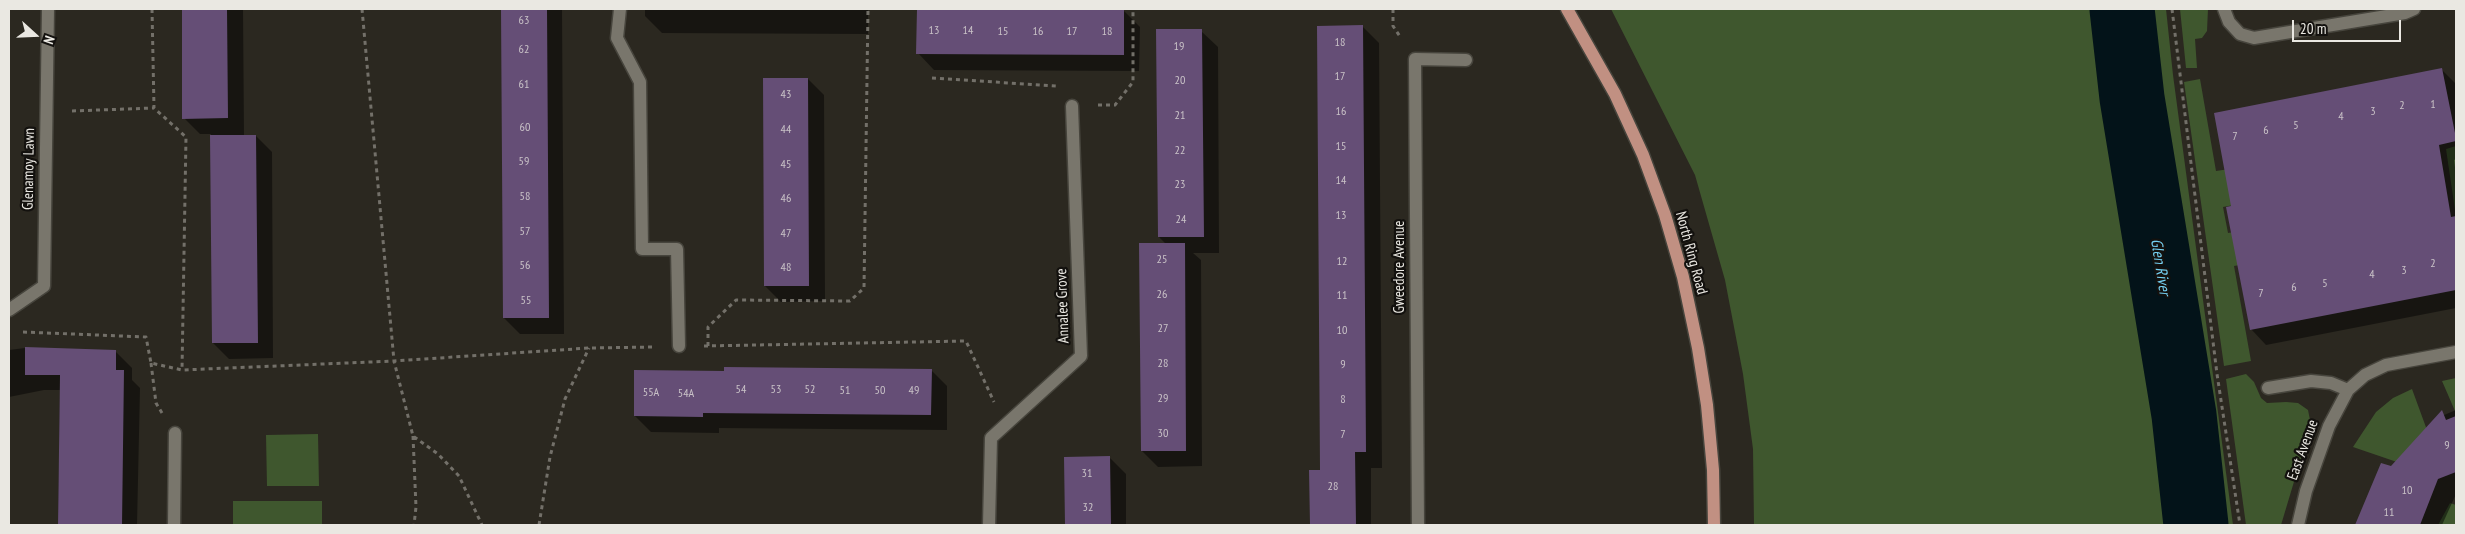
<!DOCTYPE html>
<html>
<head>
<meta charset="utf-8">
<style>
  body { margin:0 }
  #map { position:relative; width:2465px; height:534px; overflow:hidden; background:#2b2820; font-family:"PT Sans Narrow",sans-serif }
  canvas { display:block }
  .frame { position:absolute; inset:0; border:10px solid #eae8e2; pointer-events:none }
  .north { position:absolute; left:10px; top:10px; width:50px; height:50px; -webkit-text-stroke:4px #13110e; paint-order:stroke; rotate:110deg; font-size:14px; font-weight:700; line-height:20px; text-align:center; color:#eae8e2 }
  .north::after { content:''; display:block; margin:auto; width:18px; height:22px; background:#eae8e2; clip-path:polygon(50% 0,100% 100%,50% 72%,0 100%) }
  .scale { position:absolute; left:2292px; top:20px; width:109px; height:22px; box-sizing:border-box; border:2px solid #eae8e2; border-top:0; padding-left:6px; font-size:15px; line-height:18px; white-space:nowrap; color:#eae8e2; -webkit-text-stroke:4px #13110e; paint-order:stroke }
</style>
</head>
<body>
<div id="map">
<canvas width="2465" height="534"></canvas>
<div class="frame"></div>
<div class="north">N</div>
<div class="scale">20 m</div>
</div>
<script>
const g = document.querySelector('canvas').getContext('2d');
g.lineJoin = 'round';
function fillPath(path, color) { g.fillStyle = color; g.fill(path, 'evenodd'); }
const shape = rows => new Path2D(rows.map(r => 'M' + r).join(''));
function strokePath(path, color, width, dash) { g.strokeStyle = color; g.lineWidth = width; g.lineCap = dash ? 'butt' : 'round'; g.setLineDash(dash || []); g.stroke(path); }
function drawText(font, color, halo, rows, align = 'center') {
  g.font = font + ' "PT Sans Narrow",sans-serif'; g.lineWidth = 4.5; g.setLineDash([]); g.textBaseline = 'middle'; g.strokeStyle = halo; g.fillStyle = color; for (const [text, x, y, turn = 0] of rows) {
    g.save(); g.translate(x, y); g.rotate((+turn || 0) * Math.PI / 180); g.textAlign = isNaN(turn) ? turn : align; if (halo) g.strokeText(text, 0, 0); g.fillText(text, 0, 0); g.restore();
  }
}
const green = shape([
  [1611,9,2166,9,2173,75,2233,525,1754,525,1753,449,1743,374,1725,280,1695,175],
  [2180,9,2208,9,2207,31,2202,38,2195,39,2197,68,2186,68],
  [2200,79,2216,171,2256,165,2274,259,2234,266,2251,361,2224,366,2184,82],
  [2234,205,2239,231,2228,233,2223,207],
  [2456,146,2456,210,2455,210,2446,149],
  [2246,374,2254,382,2261,398,2267,403,2286,402,2298,403,2308,410,2311,425,2281,525,2246,525,2226,379],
  [2456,378,2456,410,2455,411,2442,381],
  [2412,389,2427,430,2429,473,2353,447,2376,412,2393,398],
  [318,434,319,486,267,486,266,435],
  [233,501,322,501,322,525,233,525],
  [2450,503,2456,505,2456,525,2438,525]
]);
const shadow = shape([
  [183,9,243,9,244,136,256,136,272,152,273,358,229,359,213,343,211,134,200,134,184,118],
  [502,9,562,9,564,334,520,334,504,318],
  [645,9,868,9,868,34,662,33,645,16],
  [1124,11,1140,27,1139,71,934,70,918,53],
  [1363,27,1379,43,1382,468,1371,468,1371,525,1311,525,1311,471,1322,471],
  [1201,31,1218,47,1219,253,1193,253,1201,260,1202,466,1158,467,1142,451,1166,244,1159,237],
  [2442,70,2456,84,2456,159,2454,160,2456,175,2456,308,2266,345,2251,329,2232,207],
  [808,79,824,95,825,301,781,302,765,286],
  [25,348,116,352,132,368,132,380,140,388,137,525,58,525,60,390,44,390,9,397,9,350],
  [931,370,947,386,947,430,719,428,719,433,651,432,635,416],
  [2456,410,2456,494,2442,525,2358,525,2361,515,2392,468,2437,418],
  [1066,458,1110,458,1126,474,1126,525,1066,525]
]);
const river = shape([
  [2122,9,2132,98,2184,415,2196,525]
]);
const building = shape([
  [182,9,227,9,228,118,182,119],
  [501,9,547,9,549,318,503,318],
  [917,9,1124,9,1124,55,916,54],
  [1363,25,1366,452,1355,452,1356,525,1310,525,1309,470,1320,470,1317,26],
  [1156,29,1202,29,1204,237,1158,237],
  [2442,68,2456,138,2456,141,2439,145,2451,217,2456,216,2456,290,2250,330,2226,207,2231,206,2214,113],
  [763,78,808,78,809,286,764,286],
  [210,135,256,135,258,343,212,343],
  [1139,243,1185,243,1186,451,1141,451],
  [25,347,116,350,116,370,124,370,122,525,58,525,60,375,25,375],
  [724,367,932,369,931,415,703,413,703,417,634,416,634,370,724,371],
  [2442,410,2446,420,2456,416,2456,472,2438,479,2420,525,2355,525,2381,463,2391,466],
  [1110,456,1111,525,1065,525,1064,457]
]);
const path = shape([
  [152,9,154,108,186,137,182,370],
  [362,9,394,361,413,436,438,454,459,476,482,525],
  [1393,9,1393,26,1401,38],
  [2172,9,2217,374,2240,525],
  [932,78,1056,86],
  [1098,105,1115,105,1133,82,1133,9],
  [72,111,154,108],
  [23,332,146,337,151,363,182,370,394,361,589,348,655,347],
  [704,346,966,341,994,402],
  [708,346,708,327,736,300,850,301,864,288,868,9],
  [151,363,156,403,162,413],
  [413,436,416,507,414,525],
  [539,525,550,457,565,399,589,348]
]);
const minor = shape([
  [620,9,617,38,640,82,642,249,677,249,679,346],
  [2224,9,2229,22,2240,34,2254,38,2405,13,2414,9],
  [9,310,44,286,48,9],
  [2268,388,2311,381,2331,383,2348,390],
  [174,525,175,433],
  [989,525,991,438,1081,356,1072,106],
  [1418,525,1415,59,1466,60],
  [2298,525,2306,491,2329,426,2348,390,2365,375,2386,365,2456,352]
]);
const major = shape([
  [1567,9,1615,94,1643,155,1665,215,1683,277,1698,348,1707,405,1713,470,1714,525]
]);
const numberNames = [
  ["63",524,21],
  ["13",934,31],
  ["14",968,31],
  ["15",1003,32],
  ["16",1038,32],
  ["17",1072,32],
  ["18",1107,32],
  ["18",1340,43],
  ["19",1179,47],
  ["62",524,50],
  ["17",1340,77],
  ["20",1180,81],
  ["61",524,85],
  ["43",786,95],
  ["1",2433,105],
  ["2",2402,106],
  ["16",1341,112],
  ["3",2373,112],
  ["21",1180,116],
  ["4",2341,117],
  ["5",2296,126],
  ["60",525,128],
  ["44",786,130],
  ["6",2266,131],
  ["7",2235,137],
  ["15",1341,147],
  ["22",1180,151],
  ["59",524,162],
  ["45",786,165],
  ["14",1341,181],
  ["23",1180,185],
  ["58",525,197],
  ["46",786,199],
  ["13",1341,216],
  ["24",1181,220],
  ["57",525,232],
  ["47",786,234],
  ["25",1162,260],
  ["12",1342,262],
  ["2",2433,264],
  ["56",525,266],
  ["48",786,268],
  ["3",2404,271],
  ["4",2372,275],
  ["5",2325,284],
  ["6",2294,288],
  ["7",2261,294],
  ["26",1162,295],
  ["11",1342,296],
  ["55",526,301],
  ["27",1163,329],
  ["10",1342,331],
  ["28",1163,364],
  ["9",1343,365],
  ["54",741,390],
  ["53",776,390],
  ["52",810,390],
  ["51",845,391],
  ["50",880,391],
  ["49",914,391],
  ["55A",651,393],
  ["54A",686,394],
  ["29",1163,399],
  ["8",1343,400],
  ["30",1163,434],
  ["7",1343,435],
  ["9",2447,446],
  ["31",1087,474],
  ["28",1333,487],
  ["10",2407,491],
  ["32",1088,508],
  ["11",2389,513]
];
const streetNames = [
  ["Glenamoy Lawn",29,169,-89],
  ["North Ring Road",1691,253,75],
  ["Gweedore Avenue",1400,267,-90],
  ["Annalee Grove",1063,306,-92],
  ["East Avenue",2303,450,-70]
];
const waterNames = [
  ["Glen River",2160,267,81]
];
fillPath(green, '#3f572e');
fillPath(shadow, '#0007');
strokePath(river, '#031319', 65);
fillPath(building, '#654e76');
strokePath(minor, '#47453d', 15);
strokePath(major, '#47453d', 15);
strokePath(path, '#737069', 3, [4, 4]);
strokePath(minor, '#79766c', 12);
strokePath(major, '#c19082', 12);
drawText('12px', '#c9c2c7', null, numberNames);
drawText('15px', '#eae8e2', '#13110e', streetNames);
drawText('italic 16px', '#74cff0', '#13110e', waterNames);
</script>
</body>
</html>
